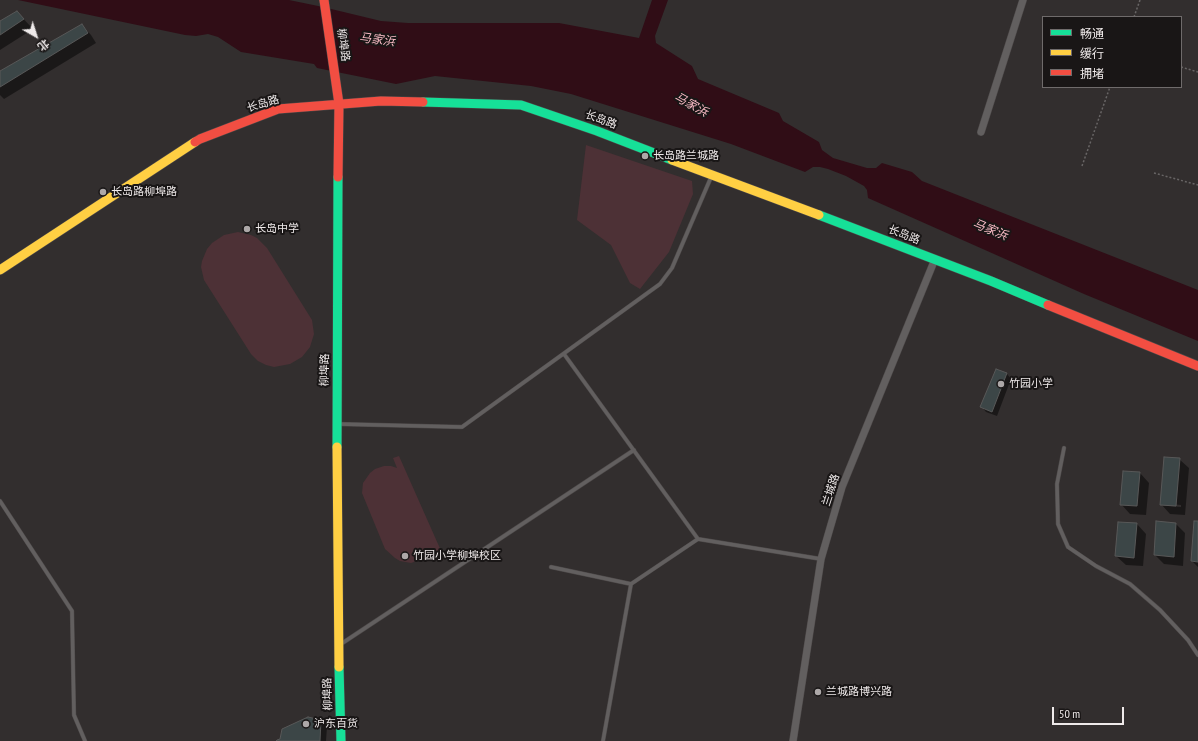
<!DOCTYPE html>
<html>
<head>
<meta charset="utf-8">
<style>
  body { margin:0 }
  #map { position:relative; width:1198px; height:741px; overflow:hidden; background:#322e2e; font-family:"PT Sans Narrow","Noto Sans SC",sans-serif }
  canvas { display:block }
  .legend { position:absolute; left:1042px; top:16px; width:140px; height:72px; box-sizing:border-box; background:#191616; border:1px solid #6f6b6b; margin:0; padding:5px 7px; list-style:none; font-size:12px; color:#efeaea }
  .legend li { display:flex; align-items:center; gap:8px; height:20px }
  .legend b { width:20px; border:1px solid #6f6b6b }
  .north { position:absolute; left:16px; top:16px; width:40px; height:40px; -webkit-text-stroke:3px #191616; paint-order:stroke; rotate:141deg; font-size:11px; font-weight:700; line-height:16px; text-align:center; color:#efeaea }
  .north::after { content:''; display:block; margin:auto; width:14px; height:18px; background:#efeaea; clip-path:polygon(50% 0,100% 100%,50% 72%,0 100%) }
  .scale { position:absolute; left:1052px; top:707px; width:72px; height:18px; box-sizing:border-box; border:2px solid #efeaea; border-top:0; padding-left:5px; font-size:12px; line-height:14px; white-space:nowrap; color:#efeaea; -webkit-text-stroke:3px #191616; paint-order:stroke }
</style>
</head>
<body>
<div id="map">
<canvas width="1198" height="741"></canvas>
<ul class="legend">
<li><b style="height:5px;background:#16e098"></b>畅通</li>
<li><b style="height:5px;background:#ffcf43"></b>缓行</li>
<li><b style="height:5px;background:#f24e42"></b>拥堵</li>
</ul>
<div class="north">北</div>
<div class="scale">50 m</div>
</div>
<script>
const g = document.querySelector('canvas').getContext('2d');
g.lineJoin = 'round';
function fillPath(path, color) { g.fillStyle = color; g.fill(path, 'evenodd'); }
const shape = rows => new Path2D(rows.map(r => 'M' + r).join(''));
function strokePath(path, color, width, dash) { g.strokeStyle = color; g.lineWidth = width; g.lineCap = dash ? 'butt' : 'round'; g.setLineDash(dash || []); g.stroke(path); }
function drawText(font, color, halo, rows, align = 'center') {
  g.font = font + ' "PT Sans Narrow","Noto Sans SC",sans-serif'; g.lineWidth = 4; g.setLineDash([]); g.textBaseline = 'middle'; g.strokeStyle = halo; g.fillStyle = color; for (const [text, x, y, turn = 0] of rows) {
    g.save(); g.translate(x, y); g.rotate((+turn || 0) * Math.PI / 180); g.textAlign = isNaN(turn) ? turn : align; if (halo) g.strokeText(text, 0, 0); g.fillText(text, 0, 0); g.restore();
  }
}
const green = shape([
  [586,145,692,181,693,194,669,252,640,289,630,283,611,245,577,220],
  [238,232,251,235,257,238,267,248,312,320,314,334,310,347,302,357,290,364,274,367,266,365,258,361,251,354,204,280,201,267,202,261,207,249,212,243,224,235],
  [399,456,442,553,435,556,431,548,422,559,411,563,400,561,395,558,385,549,362,493,363,483,370,473,375,469,384,466,391,466,397,468,393,458]
]);
const water = shape([
  [18,0,289,0,323,7,381,21,408,23,559,23,639,38,652,0,668,0,655,36,656,43,692,66,698,79,779,113,783,121,819,142,822,150,833,158,867,168,876,168,882,163,912,172,922,181,1198,290,1198,341,1084,294,868,198,867,190,864,186,846,176,828,169,820,167,813,167,805,172,731,144,571,94,531,86,435,76,396,84,317,68,314,64,241,52,218,37,208,34,196,36,185,35]
]);
const shadow = shape([
  [17,12,33,29,0,50,0,22],
  [82,25,91,35,96,43,4,99,0,95,0,72],
  [996,370,1007,374,1011,379,997,416,986,412,982,407],
  [1179,459,1189,468,1185,515,1170,514,1161,504],
  [1170,504,1181,505,1181,507,1170,506],
  [1124,472,1140,473,1149,483,1146,515,1130,514,1121,504],
  [1198,522,1198,567,1192,561],
  [1137,524,1146,534,1143,566,1126,565,1116,556],
  [1176,524,1185,533,1183,566,1164,564,1155,555],
  [320,721,327,727,326,741,277,741]
]);
const building = shape([
  [17,11,24,19,0,35,0,21,17,11],
  [82,24,88,33,0,87,0,71,82,24],
  [996,369,1007,373,992,412,980,407,996,369],
  [1164,457,1180,458,1176,506,1160,505,1164,457],
  [1123,471,1140,472,1137,506,1120,505,1123,471],
  [1156,521,1176,523,1174,557,1154,555,1156,521],
  [1194,521,1198,521,1198,562,1191,561,1194,521],
  [1118,522,1137,523,1134,558,1115,556,1118,522],
  [308,717,321,720,320,741,276,741,277,740,280,739,282,729,308,717]
]);
const path = shape([
  [1134,17,1140,0],
  [1181,67,1198,72],
  [1082,166,1110,87],
  [1154,173,1198,185]
]);
const lane = shape([
  [564,354,698,539,821,559],
  [338,424,462,427,660,284,672,268,712,175],
  [1064,448,1057,484,1058,524,1068,547,1096,566,1130,584,1160,610,1188,640,1198,655],
  [0,501,72,611,74,715,85,741],
  [551,567,631,584],
  [341,644,634,450],
  [603,741,631,584,698,539]
]);
const street = shape([
  [981,132,1023,0],
  [793,741,821,559,842,487,935,259]
]);
const fast = shape([
  [423,102,521,105,597,131,672,160],
  [819,215,991,281,1048,305],
  [337,447,338,177],
  [339,667,341,741]
]);
const slow = shape([
  [672,160,819,215],
  [0,270,195,142],
  [337,447,339,667]
]);
const jam = shape([
  [324,0,339,104,338,177],
  [195,142,200,139,278,109,381,101,423,102],
  [1048,305,1198,366]
]);
const markers = [
  [645,156,4,"#ada8a8"],
  [103,192,4,"#ada8a8"],
  [247,229,4,"#ada8a8"],
  [1001,384,4,"#ada8a8"],
  [405,556,4,"#ada8a8"],
  [818,692,4,"#ada8a8"],
  [306,724,4,"#ada8a8"]
];
const streetNames = [
  ["柳埠路",343,45,82],
  ["长岛路",263,104,-17],
  ["长岛路",601,120,20],
  ["长岛路",904,235,21],
  ["柳埠路",325,370,-89],
  ["兰城路",831,490,-72],
  ["柳埠路",328,694,-92]
];
const poiNames = [
  ["长岛路兰城路",653,156],
  ["长岛路柳埠路",111,192],
  ["长岛中学",255,229],
  ["竹园小学",1009,384],
  ["竹园小学柳埠校区",413,556],
  ["兰城路博兴路",826,692],
  ["沪东百货",314,724]
];
const waterNames = [
  ["马家浜",377,40,7],
  ["马家浜",691,105,29],
  ["马家浜",990,230,22]
];
fillPath(green, '#4d3136');
fillPath(water, '#300d16');
fillPath(shadow, '#0007');
fillPath(building, '#3c4647');
strokePath(building, '#585858', 1);
strokePath(lane, '#4d4949', 4.5);
strokePath(street, '#4d4949', 8);
strokePath(fast, '#4d4949', 10);
strokePath(slow, '#4d4949', 10);
strokePath(jam, '#4d4949', 10);
strokePath(path, '#686565', 1.5, [2, 2]);
strokePath(lane, '#625f5f', 3.5);
strokePath(street, '#625f5f', 7);
strokePath(fast, '#16e098', 9);
strokePath(slow, '#ffcf43', 9);
strokePath(jam, '#f24e42', 9);
for (const [x, y, r, color] of markers) { const dot = new Path2D(); dot.arc(x, y, r, 0, 2 * Math.PI); g.fillStyle = color; g.fill(dot); strokePath(dot, '#191616', 1.5); }
drawText('11px', '#efeaea', '#191616', streetNames);
drawText('11px', '#efeaea', '#191616', poiNames, 'left');
drawText('italic 12px', '#fcbdc7', '#191616', waterNames);
</script>
</body>
</html>
